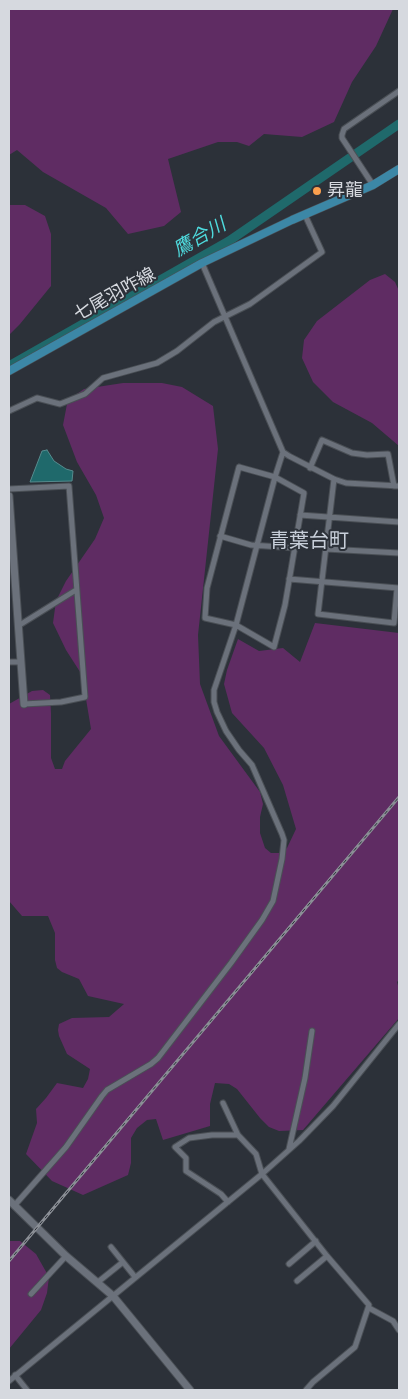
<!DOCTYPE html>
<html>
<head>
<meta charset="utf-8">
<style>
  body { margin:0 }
  #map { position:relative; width:408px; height:1399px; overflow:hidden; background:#2c3139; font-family:"Archivo Narrow",sans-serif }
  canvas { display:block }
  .frame { position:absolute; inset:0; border:10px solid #d6d9df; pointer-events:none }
</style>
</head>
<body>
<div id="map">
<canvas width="408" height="1399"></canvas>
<div class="frame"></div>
</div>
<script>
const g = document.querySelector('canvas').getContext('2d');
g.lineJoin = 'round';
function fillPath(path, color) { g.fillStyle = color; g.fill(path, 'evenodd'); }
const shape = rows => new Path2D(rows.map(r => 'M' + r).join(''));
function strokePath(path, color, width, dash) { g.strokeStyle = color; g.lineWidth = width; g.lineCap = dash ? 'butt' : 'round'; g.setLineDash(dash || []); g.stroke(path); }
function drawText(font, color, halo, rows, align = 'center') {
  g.font = font + ' "Archivo Narrow","Noto Sans JP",sans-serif'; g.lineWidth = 4; g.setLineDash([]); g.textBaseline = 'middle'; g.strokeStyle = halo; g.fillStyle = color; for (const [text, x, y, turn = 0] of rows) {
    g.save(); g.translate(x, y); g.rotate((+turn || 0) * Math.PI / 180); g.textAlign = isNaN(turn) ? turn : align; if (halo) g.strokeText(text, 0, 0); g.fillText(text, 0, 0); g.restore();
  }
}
const green = shape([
  [9,9,393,9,376,46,352,82,334,122,302,137,264,134,249,146,237,142,218,142,168,159,181,212,164,226,128,234,106,208,43,172,17,150,9,155],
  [9,205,25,205,45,216,51,234,51,286,20,324,9,335],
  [385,274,395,282,399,291,399,446,372,423,333,402,313,382,302,358,304,340,317,321,370,280],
  [123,383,162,383,182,387,213,406,218,449,198,635,200,684,219,736,260,792,263,804,260,817,260,833,265,848,271,853,279,853,287,848,296,829,283,785,264,748,232,713,224,684,227,670,238,639,259,651,283,648,300,662,315,623,399,633,399,980,397,982,399,989,399,1018,303,1130,279,1131,269,1127,260,1118,237,1089,229,1084,215,1083,210,1104,210,1126,163,1140,156,1119,147,1120,137,1128,131,1138,131,1163,128,1175,83,1195,52,1181,26,1154,37,1123,36,1109,46,1098,57,1083,83,1088,88,1079,90,1069,67,1054,59,1036,58,1030,59,1024,72,1018,109,1017,124,1004,88,996,79,979,62,972,57,968,55,960,55,933,48,916,22,916,9,901,9,704,32,691,43,690,50,695,51,713,51,758,55,769,62,769,65,761,91,729,82,675,66,650,53,623,56,601,66,581,95,539,104,518,96,495,77,462,63,425,67,404,71,398,84,389],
  [9,1241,20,1241,36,1254,49,1277,47,1293,41,1310,9,1349]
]);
const water = shape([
  [47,450,54,461,66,469,73,471,72,481,30,482,42,451,47,450]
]);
const river = shape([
  [9,366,229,241,399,124]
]);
const street = shape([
  [373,185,342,138,342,135,344,129,399,91],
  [202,263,283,452,289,456,334,479,346,483,399,486],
  [9,411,37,398,60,404,85,394,103,378,157,363,177,351,214,322,250,304,322,252,305,215],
  [239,467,275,477,304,493,285,605,274,647,236,625,205,618,207,588,239,467],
  [310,468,322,440,352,453,367,455,388,454,394,486],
  [334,479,318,614,394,623,397,588],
  [9,489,69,486,85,697,61,702,24,704],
  [300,515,399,522],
  [220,536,251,545,295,548],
  [326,549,399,553],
  [289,579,398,588],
  [18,626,76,590],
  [9,662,21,662],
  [223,1103,238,1135,256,1154,262,1174,327,1256,369,1305,355,1347,313,1382,306,1390],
  [289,1149,305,1078,312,1031],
  [228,1202,221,1194,186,1171,186,1158,175,1147,189,1138,212,1135,238,1135],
  [14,1206,66,1147,102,1096,107,1090,151,1064,158,1058,231,963,262,920,273,901,282,859,284,840,282,834,252,765,239,750,226,731,217,712,214,702,214,690,236,625,275,477,283,452],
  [111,1247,135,1277],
  [289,1264,316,1241],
  [297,1281,327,1256],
  [98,1282,123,1262],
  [31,1294,66,1256],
  [369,1308,393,1321,399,1330],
  [15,1375,27,1390],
  [9,1381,262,1174,299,1141,333,1106,399,1024]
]);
const secondary = shape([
  [9,496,24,704],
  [9,1200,66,1256,113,1296,190,1390]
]);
const primary = shape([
  [9,371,202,263,292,220,373,185,399,169]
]);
const rail = shape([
  [9,1261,399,797]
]);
const markers = [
  [317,191,5,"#fa9f4e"]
];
const poiNames = [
  ["昇龍",327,191]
];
const streetNames = [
  ["七尾羽咋線",115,295,-29]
];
const waterNames = [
  ["鷹合川",200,238,-30]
];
const quarterNames = [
  ["青葉台町",309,542]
];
fillPath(green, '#5f2c63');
fillPath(water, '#1f696b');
strokePath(water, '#568b8e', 1);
strokePath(river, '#1f696b', 9);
strokePath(street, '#4a4f55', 7);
strokePath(secondary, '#4a4f55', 9);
strokePath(primary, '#4a4f55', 9);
strokePath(street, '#6b717b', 5);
strokePath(secondary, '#6b717b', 7);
strokePath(primary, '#3c87a6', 8);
strokePath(rail, '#8b8f96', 3);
strokePath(rail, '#2c3139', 1, [4]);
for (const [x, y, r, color] of markers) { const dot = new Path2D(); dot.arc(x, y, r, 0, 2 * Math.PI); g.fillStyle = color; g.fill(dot); strokePath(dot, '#2c3139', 2); }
drawText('18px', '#d6d9df', '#2c3139', poiNames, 'left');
drawText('18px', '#d6d9df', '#2c3139', streetNames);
drawText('italic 19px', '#4edadd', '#2c3139', waterNames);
drawText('20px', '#c8cfda', '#2c3139', quarterNames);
</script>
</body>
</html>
